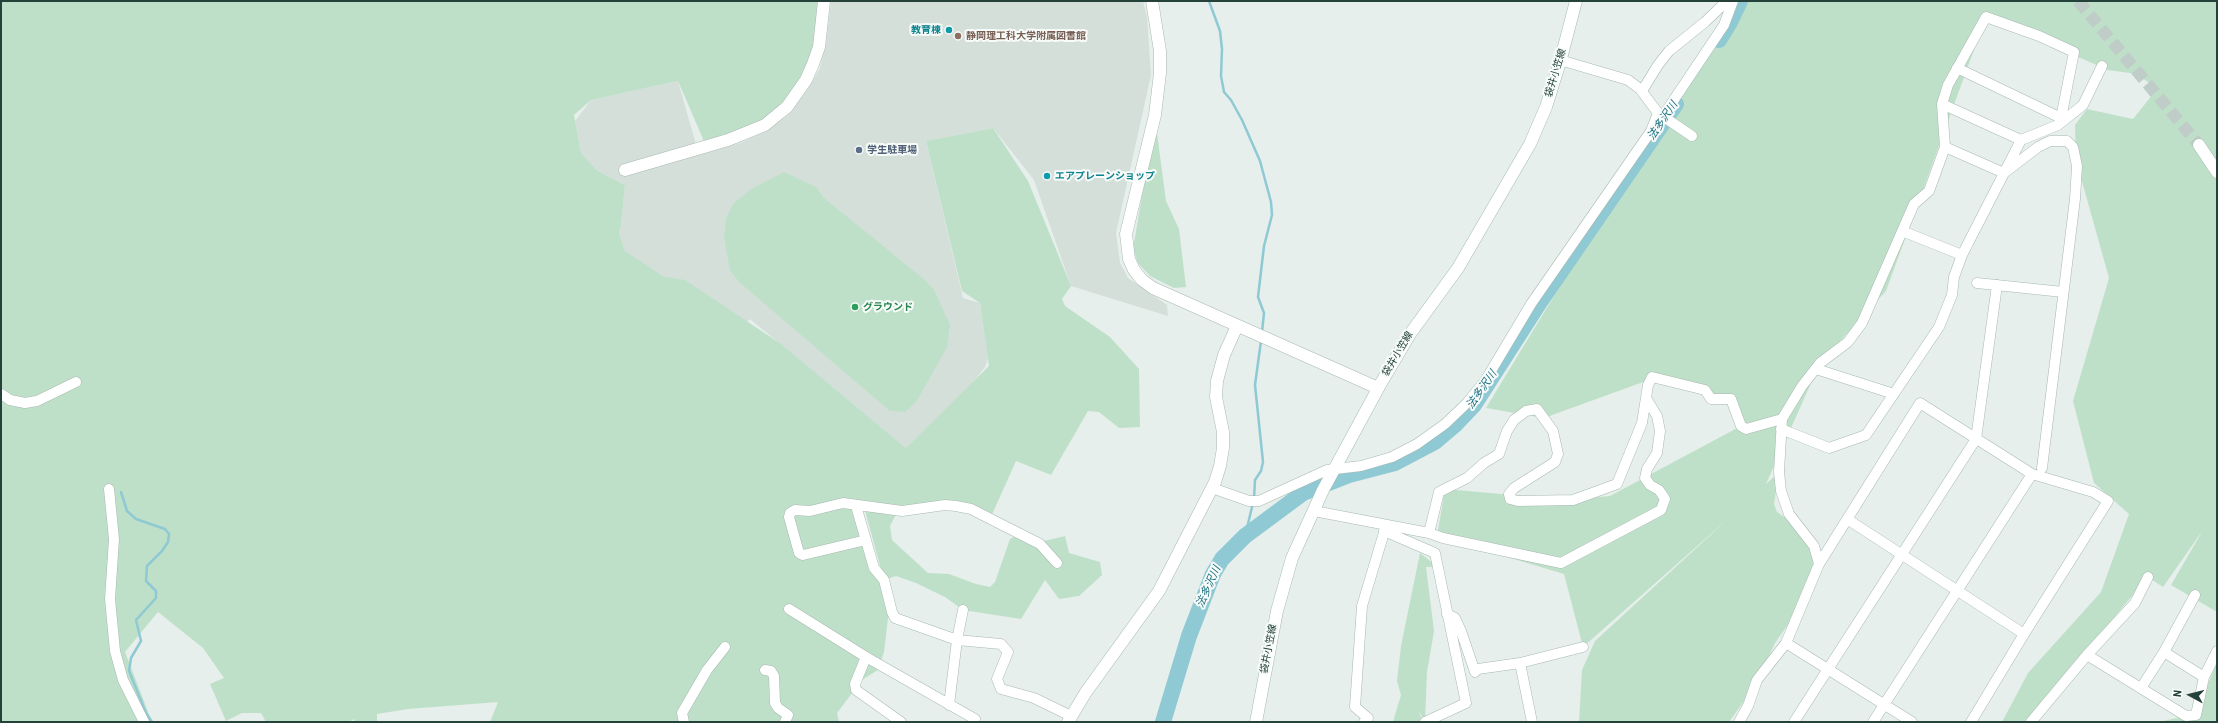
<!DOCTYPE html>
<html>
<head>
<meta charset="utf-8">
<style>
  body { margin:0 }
  #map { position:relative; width:2218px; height:723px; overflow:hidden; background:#e6efeb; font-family:"Roboto Condensed",sans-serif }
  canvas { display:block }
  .frame { position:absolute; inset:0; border:2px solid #24423a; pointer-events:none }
  .north { position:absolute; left:2170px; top:675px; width:40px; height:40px; -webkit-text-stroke:3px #f7fbf9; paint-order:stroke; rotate:277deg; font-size:11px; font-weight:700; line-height:16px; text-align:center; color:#24423a }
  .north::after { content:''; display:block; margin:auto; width:14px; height:18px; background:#24423a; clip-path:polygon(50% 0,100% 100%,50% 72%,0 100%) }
</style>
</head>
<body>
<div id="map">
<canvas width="2218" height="723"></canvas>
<div class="frame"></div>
<div class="north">N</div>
</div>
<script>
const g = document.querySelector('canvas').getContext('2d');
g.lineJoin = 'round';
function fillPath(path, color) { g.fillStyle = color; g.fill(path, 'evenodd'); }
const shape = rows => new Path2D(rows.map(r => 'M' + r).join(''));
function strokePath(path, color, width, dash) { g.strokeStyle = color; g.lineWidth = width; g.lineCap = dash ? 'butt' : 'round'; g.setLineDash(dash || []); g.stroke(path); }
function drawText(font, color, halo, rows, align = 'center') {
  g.font = font + ' "Roboto Condensed","Noto Sans JP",sans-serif'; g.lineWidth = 4; g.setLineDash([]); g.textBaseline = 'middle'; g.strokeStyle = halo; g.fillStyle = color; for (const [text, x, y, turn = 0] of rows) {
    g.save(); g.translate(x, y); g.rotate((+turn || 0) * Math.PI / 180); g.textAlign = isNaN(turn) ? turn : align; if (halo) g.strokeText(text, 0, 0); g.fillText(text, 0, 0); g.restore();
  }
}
const built = shape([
  [831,1,1143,1,1147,17,1151,75,1116,233,1120,263,1128,278,1167,305,1168,316,1071,286,1034,180,993,128,926,141,963,298,980,303,988,358,985,367,921,448,906,448,750,319,714,360,625,251,619,233,621,226,625,185,598,171,581,153,575,121,591,100,678,81,699,155,740,143,765,132,787,116,808,89,820,68,826,44]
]);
const green = shape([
  [1,1,824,1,813,64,777,115,706,146,678,81,591,100,574,115,581,153,598,171,625,185,621,226,619,233,625,251,664,277,685,280,781,344,906,448,989,366,980,303,962,291,926,141,993,128,1028,181,1071,286,1062,299,1065,306,1110,337,1139,369,1140,427,1119,428,1099,412,1088,411,1051,475,1016,461,990,519,956,506,898,510,890,526,892,540,928,573,949,574,976,584,990,587,995,582,1010,539,1020,534,1044,541,1065,536,1069,553,1100,562,1102,575,1079,596,1059,599,1045,580,1021,619,963,610,945,597,916,583,896,576,884,580,864,507,856,506,892,612,888,618,884,652,878,670,862,680,837,713,839,722,490,722,498,702,408,709,377,714,377,722,355,722,354,719,349,722,266,722,261,713,242,713,226,721,210,684,224,678,203,648,158,612,125,652,152,722,1,722],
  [1734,1,2217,1,2217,612,2171,585,2203,530,2163,587,2148,577,2026,722,2002,722,2028,673,2101,592,2129,514,2094,483,2073,401,2109,278,2076,160,2075,125,2087,109,2133,119,2157,89,2137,74,2108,70,1986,17,1886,291,1820,363,1766,484,1779,472,1774,504,1777,512,1799,527,1814,546,1816,571,1801,606,1775,643,1755,686,1729,722,1579,722,1582,670,1595,641,1729,518,1583,647,1564,574,1437,536,1445,489,1568,500,1610,496,1741,426,1731,399,1657,377,1544,418,1486,408,1631,169,1724,25],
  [1157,133,1166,201,1179,229,1186,287,1174,288,1150,276,1138,263,1133,249,1146,172],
  [784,172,816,187,824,198,925,280,934,290,950,325,947,347,917,401,905,412,890,411,739,282,730,270,724,238,726,219,733,204,751,189],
  [1420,553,1438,567,1426,567,1434,631,1427,672,1425,722,1418,710,1423,722,1393,722,1401,695,1397,681,1401,646],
  [2217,662,2217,722,2158,722,2196,714]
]);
const stream = shape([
  [1209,1,1220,31,1222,49,1221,76,1224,92,1231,100,1242,120,1260,161,1271,202,1272,215,1264,246,1258,297,1264,313,1262,332],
  [121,492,127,511,136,519,165,529,169,534,168,542,162,551,147,566,146,581,156,591,156,598,136,620,141,641,131,658,129,671,146,713,152,722],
  [1254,498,1255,480,1261,471,1263,462,1255,385,1261,341],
  [1245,536,1253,503]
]);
const river = shape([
  [1719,40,1730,22,1740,1],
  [1163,722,1189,636,1213,574,1222,559,1245,536,1303,493,1349,475,1395,463,1435,442,1455,425,1474,405,1540,302,1676,104]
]);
const secondaryTunnel = shape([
  [2078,1,2199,145]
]);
const minor = shape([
  [1560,60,1628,80,1640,89,1658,113,1692,136],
  [1957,68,2061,118],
  [1642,91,1658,65,1669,51,1705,22,1727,1],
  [1942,104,2021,140],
  [1663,116,1724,25,1733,1],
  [1945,147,2004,173,2038,147,2050,141,2067,141,2073,147,2077,166,2075,199,2042,468],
  [1902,231,1962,255],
  [1977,283,2063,292],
  [1816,369,1894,394],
  [1,394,10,400,25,403,37,401,76,382],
  [1781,429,1829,448,1866,435,1939,327,1952,295,1954,277,1962,255,2021,140,2058,125,2083,105,2102,66],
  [1212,488,1249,501,1259,501,1327,470,1361,466,1392,457,1417,444,1445,424,1467,403,1485,381,1531,304,1651,131,1658,113],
  [109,489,114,539,110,599,115,651,123,680,144,722],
  [856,506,874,568,884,580,892,612,895,618,957,640,1001,644,1008,652,997,679,1001,689,1034,698,1071,716],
  [1314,511,1429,533,1443,538,1561,563,1661,510,1665,499,1659,490,1650,485,1645,478,1647,469,1657,453,1660,431,1657,416,1646,398],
  [1847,519,2024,634],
  [1384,531,1435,553,1466,703,1425,722],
  [1429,533,1439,492,1467,478,1484,463,1499,454,1507,431,1514,420,1526,411,1537,409,1553,431,1558,454,1555,462,1514,488,1509,494,1510,499,1518,501,1573,500,1617,484,1642,423,1648,385,1652,377,1705,390,1711,399,1731,399,1741,426,1746,429,1782,419],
  [866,540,803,555,799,553,789,517,790,513,795,510,810,511,843,503,902,511,945,505,956,506,971,509,1040,544,1057,563],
  [1819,564,1814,546,1789,514,1781,491,1779,472,1782,419,1802,386,1820,363,1848,342,1862,323,1914,204,1929,191,1945,147,1942,104,1948,85,1986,17,2039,36,2074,52,2061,118,2058,125],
  [789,609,866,657,975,719,974,722],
  [1447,614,1455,618,1461,631,1475,672,1478,669,1520,663,1583,647],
  [1786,643,1912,722],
  [2164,652,2204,677],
  [2087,655,2186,716,2196,715,2204,677,2217,651],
  [866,657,855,684,856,690,901,722],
  [1520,663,1532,722],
  [765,670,771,671,774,676,775,703,778,708,788,715,785,722],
  [2141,688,2164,652,2195,595],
  [949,705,957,640,963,610],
  [684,722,682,713,707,670,725,647],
  [1364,722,1368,718,1355,707,1362,606,1386,526],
  [1739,722,1748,706,1757,680,1786,643,1819,564,1920,403,2032,474,2093,492,2108,501,2024,634,1971,722],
  [1794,722,1976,439,1997,285],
  [1873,722,2032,474],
  [2031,722,2087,655,2135,603,2148,577]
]);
const tertiary = shape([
  [1152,1,1160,51,1160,73,1155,115,1126,234,1129,259,1134,270,1142,280,1153,288,1378,388],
  [625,170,728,140,765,125,777,115,787,107,806,80,813,64,819,47,824,1],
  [1068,722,1086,692,1159,591,1215,482,1220,466,1223,448,1223,432,1216,397,1217,381,1224,355,1237,326]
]);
const secondary = shape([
  [2199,145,2217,172],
  [1256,722,1277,611,1292,558,1323,490,1381,383,1410,334,1458,268,1530,144,1546,107,1560,62,1576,1]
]);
const markers = [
  [949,30,4,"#0f9aa8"],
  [958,36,4,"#8d6e63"],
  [859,150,4,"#5c6f8a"],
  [1047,176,4,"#0f9aa8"],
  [855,307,4,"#2e9e5b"]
];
const cultureNames = [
  ["教育棟",941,30],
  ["エアプレーンショップ",1055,176,"left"]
];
const educationNames = [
  ["静岡理工科大学附属図書館",966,36]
];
const streetNames = [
  ["袋井小笠線",1556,73,-73],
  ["袋井小笠線",1398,354,-59],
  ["袋井小笠線",1269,649,-79]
];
const serviceNames = [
  ["学生駐車場",867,150]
];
const leisureNames = [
  ["グラウンド",863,307]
];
const waterNames = [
  ["法多沢川",1663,121,-56],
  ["法多沢川",1482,390,-55],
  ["法多沢川",1209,587,-66]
];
fillPath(built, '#d4dfda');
fillPath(green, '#bfe0c8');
strokePath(stream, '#8ec9d4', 2.5);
strokePath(river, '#8ec9d4', 16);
strokePath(secondaryTunnel, '#bfccc8', 12, [12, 6]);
strokePath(minor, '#a8b8b2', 11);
strokePath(tertiary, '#a8b8b2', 13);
strokePath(secondary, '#a4bbb3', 13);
strokePath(minor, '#fff', 10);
strokePath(tertiary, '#fff', 12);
strokePath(secondary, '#fff', 12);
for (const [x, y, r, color] of markers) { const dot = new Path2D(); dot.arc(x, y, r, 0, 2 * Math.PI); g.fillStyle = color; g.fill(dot); strokePath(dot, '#f7fbf9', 1.5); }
drawText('bold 10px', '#0d838f', '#f7fbf9', cultureNames, 'right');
drawText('bold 10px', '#785e54', '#f7fbf9', educationNames, 'left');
drawText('10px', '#24423a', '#f7fbf9', streetNames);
drawText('bold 10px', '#4e5e75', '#f7fbf9', serviceNames, 'left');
drawText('bold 10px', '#27864d', '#f7fbf9', leisureNames, 'left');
drawText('italic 11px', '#1c6f80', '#f7fbf9', waterNames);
</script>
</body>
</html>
